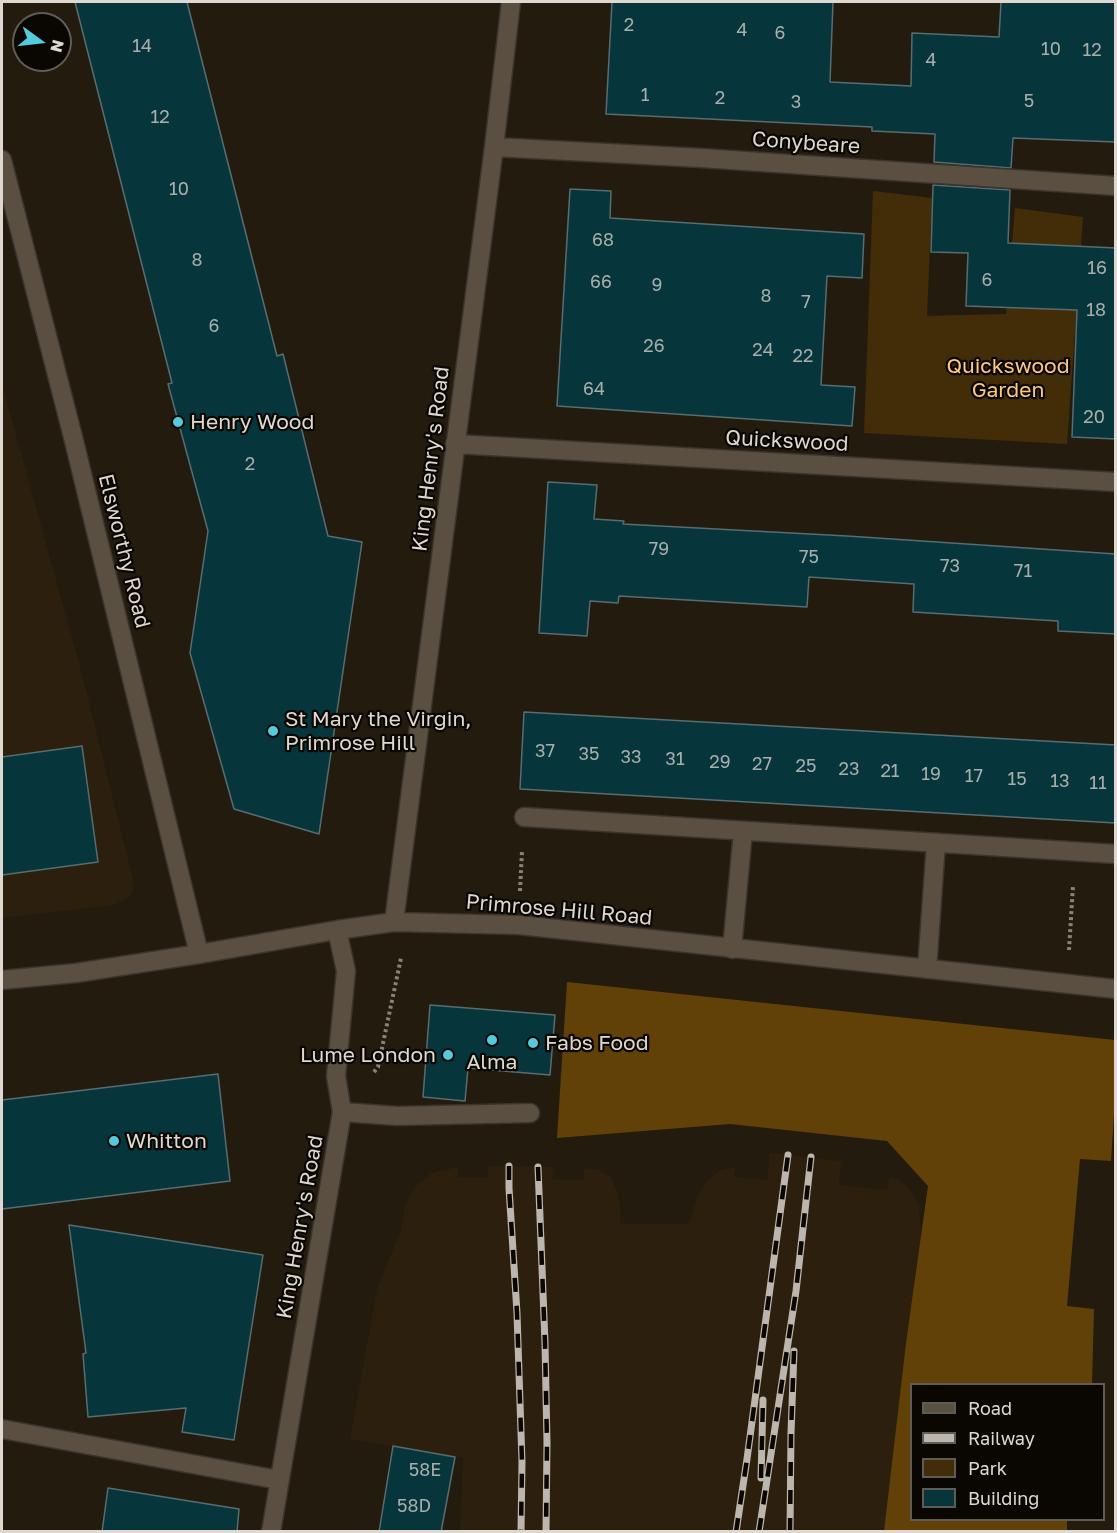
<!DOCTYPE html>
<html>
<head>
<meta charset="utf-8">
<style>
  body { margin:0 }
  #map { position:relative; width:1117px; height:1533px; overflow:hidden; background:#241b0f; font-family:"Golos Text",sans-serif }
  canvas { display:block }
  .frame { position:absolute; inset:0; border:3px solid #ded8d0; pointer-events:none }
  .legend { position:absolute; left:910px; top:1383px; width:195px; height:138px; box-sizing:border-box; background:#0a0703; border:2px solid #5f5b55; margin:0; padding:8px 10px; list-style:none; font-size:18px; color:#ded8d0 }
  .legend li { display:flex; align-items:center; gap:12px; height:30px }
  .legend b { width:30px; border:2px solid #5f5b55 }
  .north { position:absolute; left:12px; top:12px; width:60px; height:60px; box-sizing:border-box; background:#0a0703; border:2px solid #5f5b55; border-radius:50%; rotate:105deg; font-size:16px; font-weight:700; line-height:24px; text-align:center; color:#ded8d0 }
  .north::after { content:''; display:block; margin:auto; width:21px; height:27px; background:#54cadd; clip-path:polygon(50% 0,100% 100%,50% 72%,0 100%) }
</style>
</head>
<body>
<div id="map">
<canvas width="1117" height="1533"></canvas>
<div class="frame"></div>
<ul class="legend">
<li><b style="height:8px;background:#5a4f41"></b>Road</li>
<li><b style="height:8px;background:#bdb6ad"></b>Railway</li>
<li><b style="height:16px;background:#432d08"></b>Park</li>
<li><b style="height:16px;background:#07353c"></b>Building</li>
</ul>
<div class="north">N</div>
</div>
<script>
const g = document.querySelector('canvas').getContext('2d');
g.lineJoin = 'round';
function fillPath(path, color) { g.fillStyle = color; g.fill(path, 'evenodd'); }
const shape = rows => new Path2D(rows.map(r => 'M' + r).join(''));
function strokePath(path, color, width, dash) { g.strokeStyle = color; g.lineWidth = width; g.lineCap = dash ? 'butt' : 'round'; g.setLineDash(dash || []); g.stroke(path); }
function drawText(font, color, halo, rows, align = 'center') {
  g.font = font + ' "Golos Text",sans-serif'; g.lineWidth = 4.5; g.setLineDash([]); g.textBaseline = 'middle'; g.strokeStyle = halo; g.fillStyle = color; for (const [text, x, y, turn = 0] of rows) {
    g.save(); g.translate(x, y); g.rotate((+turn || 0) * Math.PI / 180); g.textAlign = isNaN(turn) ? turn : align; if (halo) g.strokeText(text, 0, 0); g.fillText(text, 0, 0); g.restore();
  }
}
const built = shape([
  [2,384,82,674,134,883,132,892,128,898,114,905,2,918],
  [770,1153,841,1161,839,1185,887,1190,889,1177,900,1180,913,1193,919,1206,922,1243,906,1343,884,1531,460,1531,463,1458,350,1439,377,1289,401,1230,405,1205,415,1187,432,1173,458,1167,458,1177,488,1178,488,1166,553,1167,552,1179,583,1180,584,1168,598,1170,611,1177,618,1193,621,1212,620,1224,689,1224,698,1195,709,1179,719,1171,735,1167,734,1177,767,1180]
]);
const green = shape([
  [873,191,932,198,927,316,1006,314,1015,208,1083,217,1067,444,864,433]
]);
const forest = shape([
  [567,982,1115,1040,1115,1097,1111,1161,1080,1159,1067,1306,1094,1309,1092,1384,912,1384,912,1520,1067,1520,1067,1531,884,1531,906,1343,928,1186,887,1141,730,1124,557,1138]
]);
const building = shape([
  [75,2,187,2,277,356,283,354,328,536,362,542,319,834,234,809,190,653,208,531,168,384,172,383,75,2],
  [612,2,833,2,830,82,911,86,912,33,999,37,1001,2,1116,2,1116,142,1013,138,1011,168,934,162,935,134,872,131,872,127,606,114,612,2],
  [933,185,1010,190,1008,243,1116,248,1116,439,1072,437,1077,310,966,306,968,253,931,252,933,185],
  [570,189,611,191,610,218,864,234,862,278,827,276,821,385,855,387,852,426,557,406,570,189],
  [548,482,597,485,594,519,624,521,623,524,847,536,1116,554,1116,634,1058,631,1058,621,913,612,914,584,809,577,807,607,619,596,618,603,590,601,587,636,539,633,548,482],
  [524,712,1116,745,1116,823,520,789,524,712],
  [82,746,98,862,2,875,2,757,82,746],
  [430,1005,555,1015,550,1075,468,1068,465,1101,423,1097,430,1005],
  [218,1074,230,1181,2,1209,2,1100,218,1074],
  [69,1225,263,1255,234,1440,182,1432,186,1408,88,1417,83,1354,86,1353,69,1225],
  [393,1446,455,1457,441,1532,379,1532,393,1446],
  [108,1488,239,1509,237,1532,102,1532,108,1488]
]);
const path = shape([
  [520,891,522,851],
  [1069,950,1073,886],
  [374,1072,378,1067,401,958]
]);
const minor = shape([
  [494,147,701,158,1116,186],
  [2,160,74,441,199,954],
  [455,444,1116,482],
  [524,817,1116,854],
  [394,922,494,147,511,2],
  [732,949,743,831],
  [927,969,936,843],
  [2,980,76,973,199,954,337,930,394,922,519,925,1116,989],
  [342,1112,397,1116,530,1113],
  [2,1429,279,1480],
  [271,1532,342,1112,336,1076,346,971,337,930]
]);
const rail = shape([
  [509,1166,509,1188,517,1313,522,1462,521,1532],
  [538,1167,545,1343,547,1443,546,1532],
  [761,1478,763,1400],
  [736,1532,747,1459,788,1155],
  [759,1532,796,1291,811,1157],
  [790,1532,791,1433,794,1351]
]);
const markers = [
  [178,422,6,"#54cadd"],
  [273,731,6,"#54cadd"],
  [492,1040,6,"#54cadd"],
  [533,1043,6,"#54cadd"],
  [448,1055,6,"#54cadd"],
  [114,1141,6,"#54cadd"]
];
const numberNames = [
  ["2",629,25],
  ["4",742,30],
  ["6",780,33],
  ["14",142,46],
  ["10",1051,49],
  ["12",1092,50],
  ["4",931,60],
  ["1",645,95],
  ["2",720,98],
  ["5",1029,101],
  ["3",796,102],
  ["12",160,117],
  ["10",179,189],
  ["68",603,240],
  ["8",197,260],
  ["16",1097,268],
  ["6",987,280],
  ["66",601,282],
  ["9",657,285],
  ["8",766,296],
  ["7",806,302],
  ["18",1096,310],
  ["6",214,326],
  ["26",654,346],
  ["24",763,350],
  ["22",803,356],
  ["64",594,389],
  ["20",1094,417],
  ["2",250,464],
  ["79",659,549],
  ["75",809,557],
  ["73",950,566],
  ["71",1023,571],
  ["37",545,751],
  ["35",589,754],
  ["33",631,757],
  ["31",675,759],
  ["29",720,762],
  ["27",762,764],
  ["25",806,766],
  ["23",849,769],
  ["21",890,771],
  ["19",931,774],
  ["17",974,776],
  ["15",1017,779],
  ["13",1060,781],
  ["11",1098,783],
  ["58E",425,1470],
  ["58D",414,1506]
];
const streetNames = [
  ["Conybeare",806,143,4],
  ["Quickswood",787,441,3],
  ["King Henry's Road",431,459,-83],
  ["Elsworthy Road",124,551,76],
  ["Primrose Hill Road",559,910,5],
  ["King Henry's Road",300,1227,-80]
];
const parkNames = [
  ["Quickswood",1008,366],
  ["Garden",1008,390]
];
const poiNames = [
  ["Henry Wood",190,422],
  ["St Mary the Virgin,",285,719],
  ["Primrose Hill",285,743],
  ["Fabs Food",545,1043],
  ["Lume London",436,1055,"right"],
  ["Alma",492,1062,"center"],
  ["Whitton",126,1141]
];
fillPath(built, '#2c1f0d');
fillPath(green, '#432d08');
fillPath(forest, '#614108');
fillPath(building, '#07353c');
strokePath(building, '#576d70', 1.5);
strokePath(minor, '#3b342e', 21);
strokePath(path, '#8a8278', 4, [3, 3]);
strokePath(minor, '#5a4f41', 18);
strokePath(rail, '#bdb6ad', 7);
strokePath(rail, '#0a0703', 4.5, [14]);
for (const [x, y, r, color] of markers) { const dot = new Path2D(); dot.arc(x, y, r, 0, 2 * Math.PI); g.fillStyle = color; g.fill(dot); strokePath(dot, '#0a0703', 2); }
drawText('18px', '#a8afab', null, numberNames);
drawText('21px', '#ded8d0', '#0a0703', streetNames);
drawText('21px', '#fec97e', '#0a0703', parkNames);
drawText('21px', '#ded8d0', '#0a0703', poiNames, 'left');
</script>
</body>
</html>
